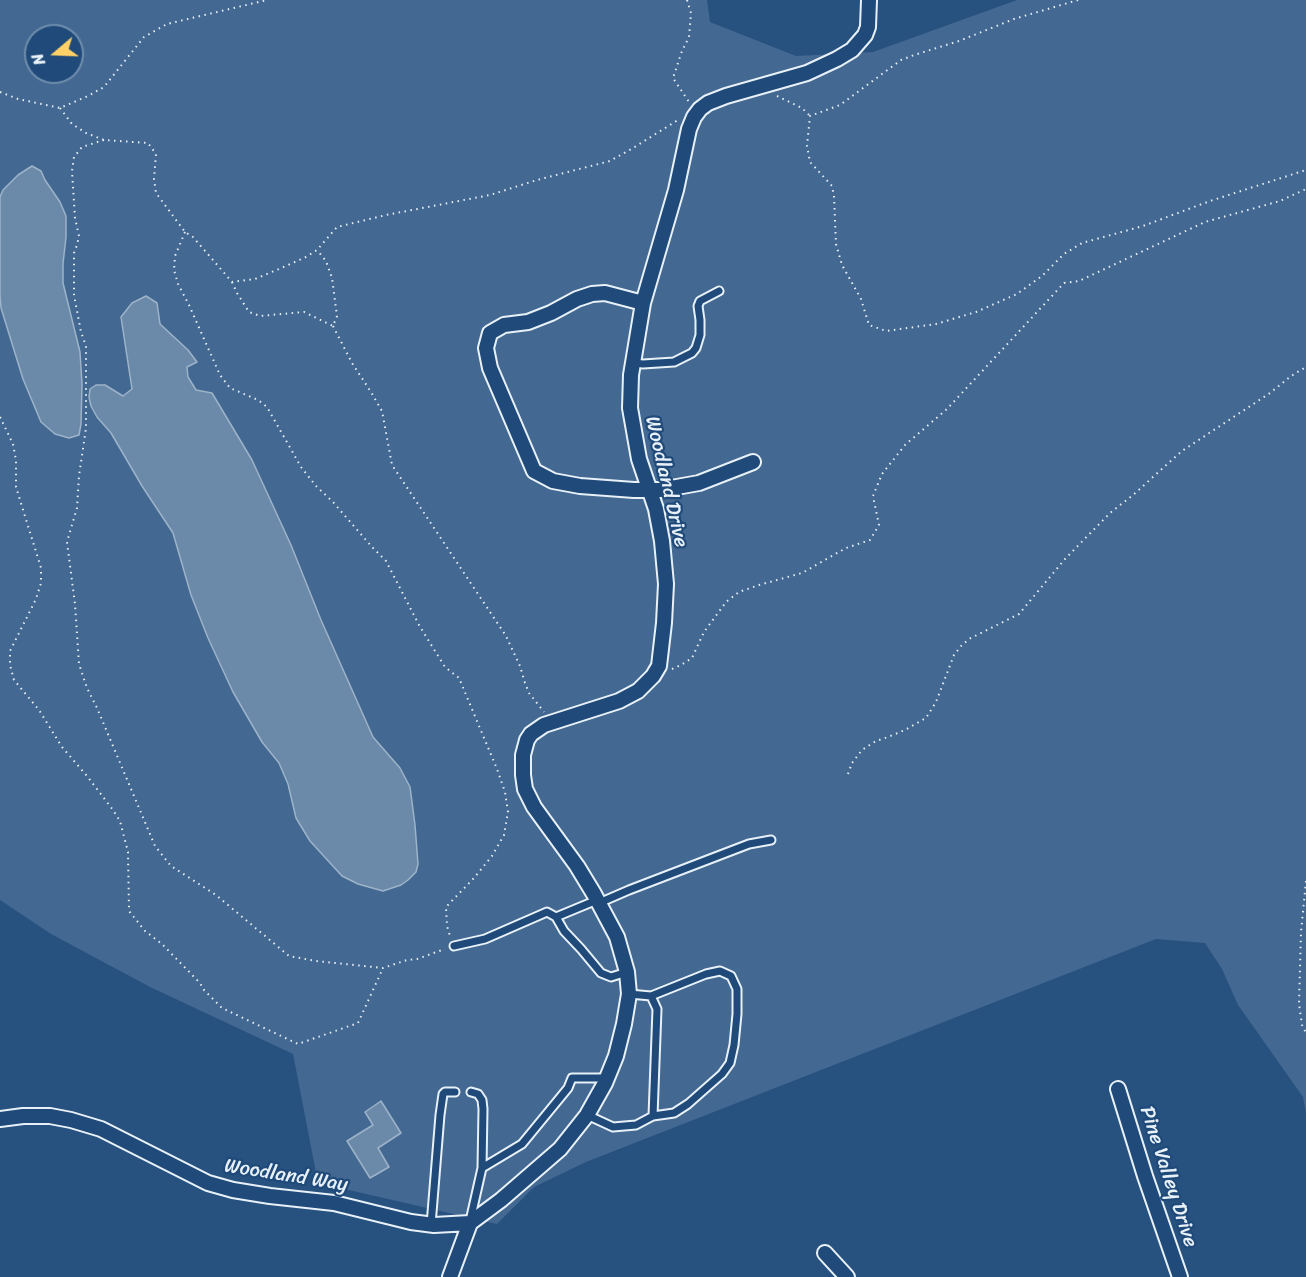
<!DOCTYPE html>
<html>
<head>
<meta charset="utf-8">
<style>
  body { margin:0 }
  #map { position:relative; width:1306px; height:1277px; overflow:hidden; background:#27517f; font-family:Sriracha,sans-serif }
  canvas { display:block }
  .north { position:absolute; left:24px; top:24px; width:60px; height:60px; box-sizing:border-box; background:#1f4a7a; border:2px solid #6f8dac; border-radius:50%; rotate:251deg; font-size:16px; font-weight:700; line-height:24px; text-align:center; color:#e8f1f8 }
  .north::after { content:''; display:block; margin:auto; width:21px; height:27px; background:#ffd166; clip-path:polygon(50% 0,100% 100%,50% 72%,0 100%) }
</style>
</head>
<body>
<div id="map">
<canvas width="1306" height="1277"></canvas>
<div class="north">N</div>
</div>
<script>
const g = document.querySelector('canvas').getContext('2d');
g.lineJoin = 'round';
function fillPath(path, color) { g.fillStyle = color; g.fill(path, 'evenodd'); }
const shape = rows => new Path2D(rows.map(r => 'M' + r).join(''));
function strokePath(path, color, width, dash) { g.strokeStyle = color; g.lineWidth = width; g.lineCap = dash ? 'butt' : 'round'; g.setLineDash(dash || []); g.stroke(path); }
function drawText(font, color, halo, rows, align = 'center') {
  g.font = font + ' Sriracha,sans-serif'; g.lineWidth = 4.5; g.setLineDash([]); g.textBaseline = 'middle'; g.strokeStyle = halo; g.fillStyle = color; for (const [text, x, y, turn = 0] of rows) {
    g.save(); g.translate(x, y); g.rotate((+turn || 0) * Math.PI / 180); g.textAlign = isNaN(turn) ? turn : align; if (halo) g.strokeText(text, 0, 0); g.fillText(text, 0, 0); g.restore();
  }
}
const green = shape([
  [0,0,707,0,710,22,796,56,873,52,1017,0,1306,0,1306,1113,1303,1097,1238,1005,1222,969,1205,943,1156,939,586,1162,534,1187,497,1224,318,1183,293,1054,150,987,51,934,0,900],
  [36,36,72,36,72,72,36,72]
]);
const water = shape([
  [32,166,41,171,45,180,60,202,66,216,66,237,63,264,63,283,80,352,82,384,81,424,79,435,69,438,55,434,41,422,23,379,1,308,0,295,0,197,3,190,18,175,32,166],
  [146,296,157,303,160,324,188,350,197,362,187,367,188,377,196,390,212,393,252,460,291,545,321,620,373,737,400,768,410,787,415,825,418,864,416,872,408,880,401,885,383,891,358,884,342,876,310,841,296,818,288,784,279,763,262,742,233,692,208,638,191,595,173,533,142,486,111,433,97,417,91,406,89,397,90,389,96,385,105,385,123,396,132,389,121,317,132,303,146,296],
  [381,1101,401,1133,378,1148,389,1167,370,1178,347,1141,373,1125,365,1112,381,1101]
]);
const path = shape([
  [687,0,691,13,689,37,682,51,673,78,689,102],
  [1078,0,1014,19,959,41,914,55,901,60,840,105,810,116,807,146,810,162,832,186,834,196,836,244,842,265,861,299,869,325,886,331,936,324,976,312,1017,294,1042,276,1064,254,1082,243,1143,226,1210,201,1306,170],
  [0,92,18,99,60,108,88,96,104,87,144,37,167,24,267,0],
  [777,96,802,108,810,116],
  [60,108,72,124,86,133,104,140,148,143,156,154,154,179,156,193,185,232,193,237,232,282,255,279,279,269,306,257,317,250,337,227,386,215,490,195,537,180,610,161,633,148,678,120],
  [104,140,82,147,74,157,72,171,75,218,79,236,77,245,74,253,74,295,81,332,86,346,86,428,79,476,77,508,67,542,75,604,79,664,87,688,97,708,155,846,171,866,216,895,289,956,316,961,383,968,407,960,417,959,445,949],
  [185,232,175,256,174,270,178,284,189,305,220,375,230,388,258,400,267,407,301,467,316,486,333,502,372,547,386,561,419,625,435,651,445,667,459,678,497,769,505,792,508,812,504,835,492,856,474,878,446,907,447,926,450,936],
  [232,282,237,293,249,312,260,316,304,312,333,326,337,316,332,278,326,261,317,250],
  [333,326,352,363,371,392,382,411,392,465,506,636,520,666,525,683,529,693,544,712],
  [0,417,13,444,16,460,16,487,41,568,41,583,36,599,10,651,10,665,14,680,39,710,62,747,87,776,113,810,120,821,128,852,129,911,145,931,162,944,200,983,204,990,222,1008,298,1044,358,1023,383,968],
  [672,669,681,665,692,658,704,632,726,602,739,592,759,585,802,573,846,548,870,540,879,525,873,496,882,474,905,445,947,409,1064,283,1079,281,1205,222,1280,201,1306,189],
  [848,774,852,763,862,750,876,741,888,737,905,730,926,718,936,702,954,655,961,646,969,639,1019,614,1065,559,1110,513,1133,495,1182,451,1270,393,1291,376,1306,367],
  [1306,881,1301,932,1299,1004,1302,1025,1306,1033]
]);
const service = shape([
  [633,363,643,364,674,362,692,353,696,348,700,335,700,320,698,306,700,301,719,291],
  [599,903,629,890,749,844,771,840],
  [556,917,597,900],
  [454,946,485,939,547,912,556,917,564,931,581,949,601,973,611,977,627,972],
  [651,996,706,974,720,971,731,976,737,989,737,1014,734,1045,730,1063,722,1074,688,1104,674,1113,653,1116],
  [471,1092,478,1094,482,1100,483,1109,482,1168],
  [587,1115,613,1127,636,1125,653,1116,657,1009,651,996,629,994],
  [470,1221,482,1168,522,1144,568,1088,572,1078,607,1078],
  [431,1225,440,1115,443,1094,445,1092,455,1092]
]);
const minor = shape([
  [643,303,605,293,592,294,577,299,551,313,528,322,504,325,490,333,486,348,490,368,534,471,553,481,580,486,634,490,660,490,699,483,753,462],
  [1118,1089,1145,1176,1180,1277],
  [0,1119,23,1116,50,1116,71,1120,101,1129,208,1183,233,1190,270,1196,334,1203,411,1222,434,1225,470,1223],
  [825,1253,847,1277],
  [450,1277,470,1223,501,1200,560,1149,587,1115,605,1083,616,1056,624,1024,629,994,627,972,617,937,594,894,577,866,534,807,525,789,523,775,523,755,527,740,531,734,544,725,619,701,638,691,653,676,659,666,664,623,666,584,662,541,656,509,639,459,630,408,631,375,643,303,676,190,689,129,694,117,700,109,708,103,726,96,807,73,837,59,852,50,865,35,868,27,869,0]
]);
const streetNames = [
  ["Woodland Drive",666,482,77],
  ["Woodland Way",286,1176,9],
  ["Pine Valley Drive",1168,1177,72]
];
fillPath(green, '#436891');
fillPath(water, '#6b8aaa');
strokePath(water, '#9db3c9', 1.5);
strokePath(service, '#e8f1f8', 11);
strokePath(minor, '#e8f1f8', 18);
strokePath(path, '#e8f1f8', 2, [1.5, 4.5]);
strokePath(service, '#1f4a7a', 7);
strokePath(minor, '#1f4a7a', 14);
drawText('20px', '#e8f1f8', '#1f4a7a', streetNames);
</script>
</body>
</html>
